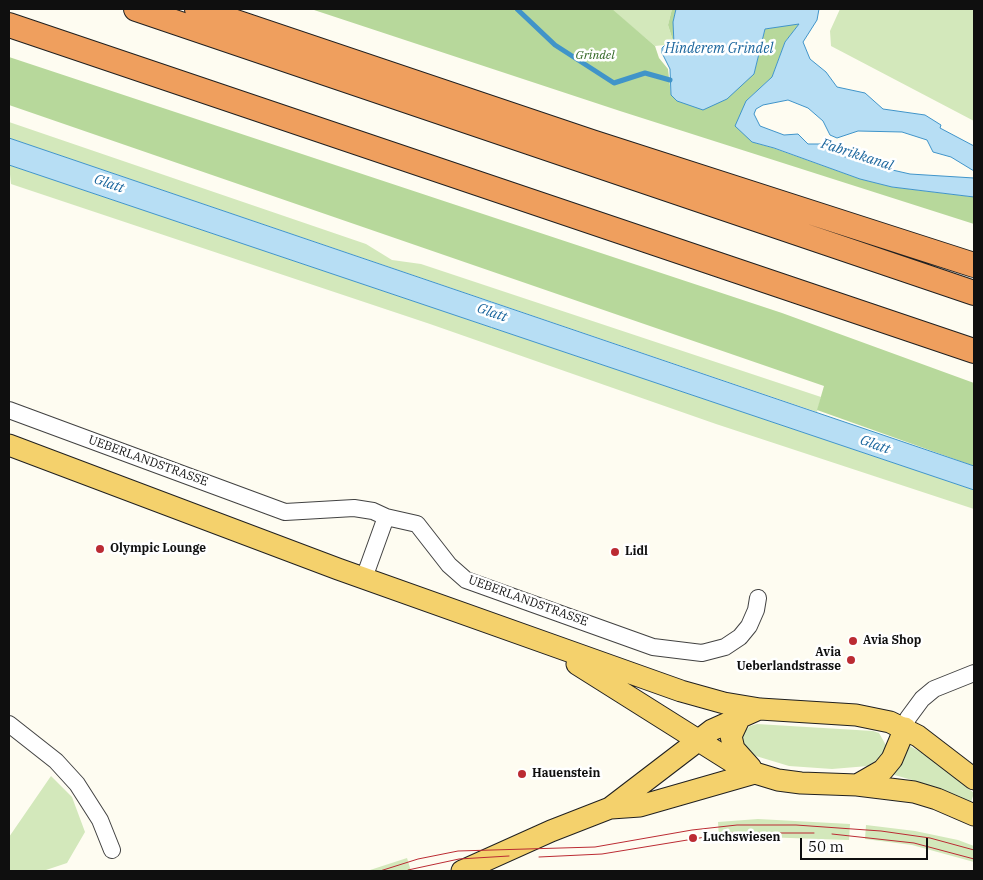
<!DOCTYPE html>
<html>
<head>
<meta charset="utf-8">
<style>
  body { margin:0 }
  #map { position:relative; width:983px; height:880px; overflow:hidden; background:#fefcf1; font-family:"IBM Plex Serif",serif }
  canvas { display:block }
  .frame { position:absolute; inset:0; border:10px solid #0f0f0f; pointer-events:none }
  .scale { position:absolute; left:800px; top:838px; width:128px; height:22px; box-sizing:border-box; border:2px solid #0f0f0f; border-top:0; padding-left:6px; font-size:15px; line-height:18px; white-space:nowrap; color:#0f0f0f; -webkit-text-stroke:4px #fff; paint-order:stroke }
</style>
</head>
<body>
<div id="map">
<canvas width="983" height="880"></canvas>
<div class="frame"></div>
<div class="scale">50 m</div>
</div>
<script>
const g = document.querySelector('canvas').getContext('2d');
g.lineJoin = 'round';
function fillPath(path, color) { g.fillStyle = color; g.fill(path, 'evenodd'); }
const shape = rows => new Path2D(rows.map(r => 'M' + r).join(''));
function strokePath(path, color, width, dash) { g.strokeStyle = color; g.lineWidth = width; g.lineCap = dash ? 'butt' : 'round'; g.setLineDash(dash || []); g.stroke(path); }
function drawText(font, color, halo, rows, align = 'center') {
  g.font = font + ' "IBM Plex Serif",serif'; g.lineWidth = 5; g.setLineDash([]); g.textBaseline = 'middle'; g.strokeStyle = halo; g.fillStyle = color; for (const [text, x, y, turn = 0] of rows) {
    g.save(); g.translate(x, y); g.rotate((+turn || 0) * Math.PI / 180); g.textAlign = isNaN(turn) ? turn : align; if (halo) g.strokeText(text, 0, 0); g.fillText(text, 0, 0); g.restore();
  }
}
const green = shape([
  [594,9,672,9,668,25,674,44,655,46,612,10],
  [840,9,974,9,974,121,831,46,830,31],
  [9,122,366,244,392,260,421,264,821,397,817,412,9,138],
  [9,165,974,490,974,509,716,424,430,324,11,184],
  [757,724,873,731,879,733,887,747,884,755,868,766,832,769,789,766,746,753,741,735,750,726],
  [910,746,927,756,974,793,971,802,912,780,891,774,899,766],
  [51,776,72,797,85,832,67,863,43,871,9,871,9,837],
  [758,819,850,824,849,840,761,837,719,839,718,822],
  [866,825,915,831,958,840,974,846,974,862,912,845,865,839],
  [407,858,411,871,367,871]
]);
const forest = shape([
  [311,9,612,9,655,46,659,58,668,69,671,95,754,74,765,29,800,23,785,42,772,77,746,101,752,142,773,148,860,179,892,187,974,197,974,224,620,111],
  [672,9,676,9,673,22,674,44,668,25],
  [9,57,782,313,974,383,974,466,817,410,824,386,9,105]
]);
const water = shape([
  [676,9,819,9,817,20,803,42,810,59,826,72,837,87,865,93,883,109,925,115,941,125,940,128,974,146,974,171,951,157,933,152,927,140,902,132,858,131,837,138,830,135,823,121,808,108,788,100,763,105,756,109,754,114,760,126,784,135,798,134,808,144,823,144,827,145,828,151,835,154,888,169,910,174,974,178,974,197,892,187,860,179,774,148,752,142,735,126,746,101,772,77,785,42,799,24,765,29,754,74,727,99,703,110,677,101,671,95,670,69,662,53,662,48,666,44,674,44,673,22,676,9],
  [9,138,974,466,974,490,9,165,9,138]
]);
const stream = shape([
  [517,9,555,45,614,83,645,73,670,80]
]);
const minor = shape([
  [9,410,285,512,354,508,373,511,386,517,417,524,449,565,466,580,653,647,702,653,725,647,740,637,749,626,756,610,758,598],
  [364,578,386,517],
  [9,724,56,761,77,784,100,820,112,850],
  [905,728,908,718,922,699,934,689,974,673]
]);
const major = shape([
  [9,445,338,569,681,691,724,703,760,709,856,715,890,722,918,736,974,779],
  [577,664,731,761,755,773,778,780,801,783,857,785,914,792,937,799,974,815],
  [740,717,731,736,734,749,751,768],
  [857,785,883,770,892,759,905,728],
  [611,808,640,806,755,773],
  [462,871,551,831,610,808,712,730,759,709]
]);
const highway = shape([
  [136,9,974,293],
  [197,9,592,142,974,265],
  [9,25,974,351]
]);
const tram = shape([
  [832,834,914,843,974,859],
  [539,857,602,854,730,833,814,833],
  [408,870,459,859,509,856],
  [380,871,418,859,458,851,595,847,692,830,737,825,796,825,881,831,930,838,974,850]
]);
const markers = [
  [100,549,5,"#bb2b33"],
  [615,552,5,"#bb2b33"],
  [853,641,5,"#bb2b33"],
  [851,660,5,"#bb2b33"],
  [522,774,5,"#bb2b33"],
  [693,838,5,"#bb2b33"]
];
const parkNames = [
  ["Grindel",595,56]
];
const streetNames = [
  ["UEBERLANDSTRASSE",148,461,20],
  ["UEBERLANDSTRASSE",528,601,20]
];
const poiNames = [
  ["Olympic Lounge",110,549],
  ["Lidl",625,552],
  ["Avia Shop",863,641],
  ["Avia",841,653,"right"],
  ["Ueberlandstrasse",841,667,"right"],
  ["Hauenstein",532,774],
  ["Luchswiesen",703,838]
];
const waterNames = [
  ["Hinderem Grindel",719,49],
  ["Fabrikkanal",857,155,18],
  ["Glatt",109,184,19],
  ["Glatt",492,313,19],
  ["Glatt",875,445,20]
];
fillPath(green, '#d3e8bb');
fillPath(forest, '#b7d89b');
fillPath(water, '#b7def4');
strokePath(water, '#4094c9', 1);
strokePath(stream, '#4094c9', 5);
strokePath(minor, '#424242', 18);
strokePath(major, '#202020', 23);
strokePath(highway, '#202020', 26);
strokePath(minor, '#fff', 16);
strokePath(major, '#f4d16c', 21);
strokePath(highway, '#ef9f5e', 24);
strokePath(tram, '#bb2b33', 1);
for (const [x, y, r, color] of markers) { const dot = new Path2D(); dot.arc(x, y, r, 0, 2 * Math.PI); g.fillStyle = color; g.fill(dot); strokePath(dot, '#fff', 2); }
drawText('italic 12px', '#2f6521', '#fff', parkNames);
drawText('12px', '#0f0f0f', '#fff', streetNames);
drawText('bold 12px', '#0f0f0f', '#fff', poiNames, 'left');
drawText('italic 14px', '#1b669d', '#fff', waterNames);
</script>
</body>
</html>
